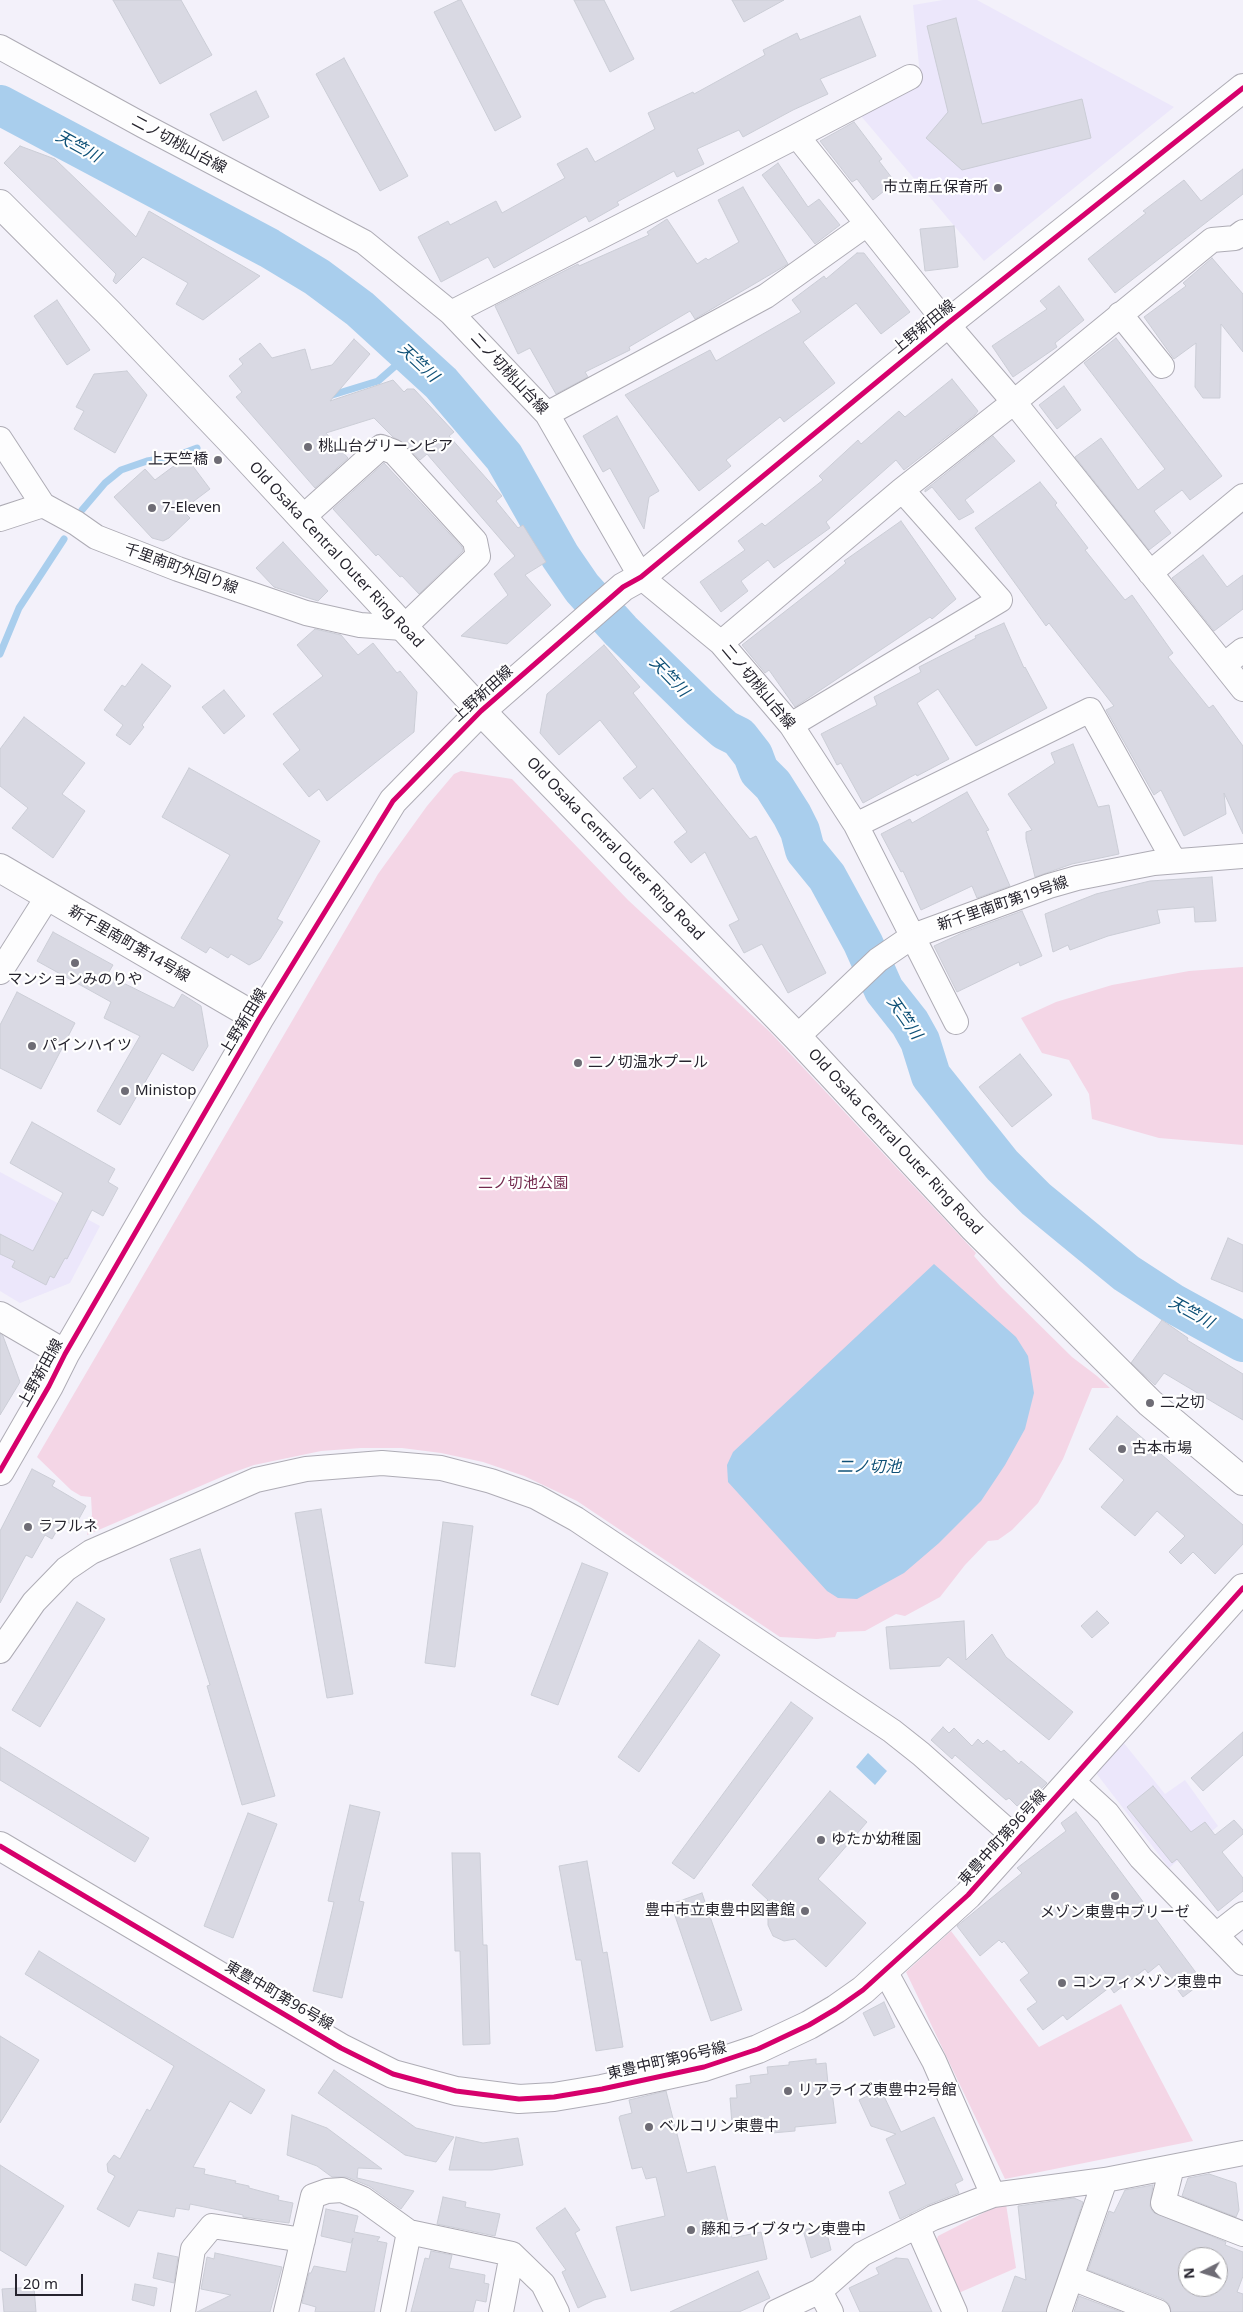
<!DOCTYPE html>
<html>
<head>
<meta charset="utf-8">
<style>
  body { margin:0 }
  #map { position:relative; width:1243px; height:2312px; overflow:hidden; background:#f3f1fa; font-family:"Noto Sans",sans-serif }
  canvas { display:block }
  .north { position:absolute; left:1178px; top:2247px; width:50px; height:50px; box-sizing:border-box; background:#fff; border:1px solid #a8a7ab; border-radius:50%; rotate:265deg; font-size:14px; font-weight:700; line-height:20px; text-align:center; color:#26242e }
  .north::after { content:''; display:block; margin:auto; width:18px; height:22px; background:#6e6c75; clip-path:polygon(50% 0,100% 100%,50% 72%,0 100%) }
  .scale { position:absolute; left:15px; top:2274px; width:68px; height:22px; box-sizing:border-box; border:2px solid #26242e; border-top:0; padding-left:6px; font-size:15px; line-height:18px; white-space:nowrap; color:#26242e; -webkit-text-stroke:4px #fff; paint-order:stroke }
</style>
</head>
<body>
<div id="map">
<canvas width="1243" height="2312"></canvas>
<div class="north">N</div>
<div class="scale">20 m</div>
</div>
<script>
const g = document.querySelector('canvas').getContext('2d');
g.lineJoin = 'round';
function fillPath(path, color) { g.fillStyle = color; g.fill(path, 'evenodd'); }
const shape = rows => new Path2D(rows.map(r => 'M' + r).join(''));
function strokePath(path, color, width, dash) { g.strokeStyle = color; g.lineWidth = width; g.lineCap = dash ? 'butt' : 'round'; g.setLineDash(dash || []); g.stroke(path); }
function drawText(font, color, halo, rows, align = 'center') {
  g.font = font + ' "Noto Sans","Noto Sans JP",sans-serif'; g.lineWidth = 4.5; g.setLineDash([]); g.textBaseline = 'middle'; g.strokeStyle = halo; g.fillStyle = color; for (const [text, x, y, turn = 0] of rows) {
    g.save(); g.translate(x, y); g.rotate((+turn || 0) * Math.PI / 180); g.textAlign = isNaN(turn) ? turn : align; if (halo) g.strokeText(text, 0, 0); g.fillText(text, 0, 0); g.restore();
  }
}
const built = shape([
  [943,0,977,0,1174,107,984,261,861,116,921,85,913,5],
  [0,1172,100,1226,70,1283,20,1303,0,1291],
  [1123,1742,1165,1794,1185,1780,1218,1826,1169,1868,1096,1773]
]);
const green = shape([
  [461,771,512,779,628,900,770,1032,976,1253,974,1256,1001,1287,1072,1357,1097,1376,1110,1388,1092,1388,1063,1459,1038,1503,1012,1530,998,1540,988,1541,965,1565,940,1597,905,1616,896,1614,865,1631,837,1632,835,1637,817,1639,780,1637,577,1501,524,1476,483,1462,441,1453,402,1448,361,1448,321,1451,254,1465,226,1475,87,1535,92,1515,91,1497,81,1496,71,1490,37,1457,378,874,427,806,454,774],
  [1243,967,1243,1145,1159,1138,1092,1119,1089,1094,1069,1060,1042,1053,1021,1018,1056,1002,1112,985,1189,971],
  [951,1931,1039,2047,1121,2004,1193,2141,1005,2179,906,1972],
  [1006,2204,1016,2268,954,2295,934,2248,938,2236,999,2205]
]);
const water = shape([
  [934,1264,1016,1337,1028,1356,1034,1393,1025,1429,1005,1465,981,1501,939,1543,904,1573,857,1599,838,1598,827,1591,728,1482,727,1465,733,1452],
  [868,1753,887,1771,875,1785,856,1767]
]);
const stream = shape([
  [329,396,378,381,409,354],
  [82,510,105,483,121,470,147,461,173,457,197,448],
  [0,654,19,608,64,539]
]);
const river = shape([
  [0,105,269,248,317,277,360,309,441,383,504,457,560,556,582,588,621,631,700,708,725,730,739,737,753,755,759,771,773,785,792,815,800,831,805,850,827,877,863,943,884,990,910,1023,920,1041,931,1076,1002,1165,1036,1199,1126,1273,1172,1303,1243,1342]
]);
const building = shape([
  [113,0,181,0,212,55,160,84,113,0],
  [459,0,461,0,521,117,495,131,434,12,459,0],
  [574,0,604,0,634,59,610,72,574,0],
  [732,0,784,0,744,22,732,0],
  [860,16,876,56,820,79,828,94,793,110,743,137,739,130,697,149,704,164,677,177,674,171,617,202,619,205,589,222,586,216,494,268,488,257,441,282,418,237,448,221,450,225,496,201,502,213,565,178,557,164,587,148,595,162,655,129,648,113,693,92,694,94,765,55,763,50,797,33,800,40,860,16],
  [956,18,982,124,1082,99,1091,138,962,170,926,138,948,112,927,26,956,18],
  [344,58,408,176,380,191,316,74,344,58],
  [256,91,269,117,223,141,210,114,256,91],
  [854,122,882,159,879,161,895,182,873,200,857,179,852,182,820,141,854,122],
  [20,146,55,159,136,237,149,211,260,276,203,320,176,304,188,283,143,257,116,284,113,281,116,274,4,163,20,146],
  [778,163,808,207,819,199,840,225,815,244,762,175,778,163],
  [1243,169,1243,194,1115,293,1088,259,1146,213,1143,211,1184,180,1201,201,1243,169],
  [743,187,788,264,695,319,690,311,629,347,630,350,585,372,588,377,556,394,530,348,518,354,495,306,578,264,579,266,649,235,647,232,667,219,697,264,706,258,708,260,739,242,718,200,743,187],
  [954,226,958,267,925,271,920,229,954,226],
  [857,253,864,253,910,312,881,334,856,303,803,342,835,383,784,422,780,417,726,460,731,466,699,491,625,395,710,350,716,361,801,312,792,300,824,276,826,279,857,253],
  [1212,258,1243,294,1243,352,1221,324,1220,398,1203,398,1195,387,1196,343,1174,359,1144,317,1186,286,1183,283,1212,258],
  [1059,286,1084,320,1055,343,1057,347,1013,377,992,346,1047,309,1040,301,1059,286],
  [57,300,90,350,67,365,34,316,57,300],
  [1116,338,1222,476,1190,500,1182,490,1154,511,1171,533,1149,550,1075,457,1101,438,1138,490,1165,469,1084,363,1116,338],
  [354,339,370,354,330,401,393,380,404,392,407,389,414,389,454,432,449,436,502,496,496,501,518,528,523,525,546,562,525,575,551,605,507,644,461,636,508,595,494,574,515,556,427,454,420,460,404,443,393,437,374,418,326,433,348,458,315,488,236,397,242,392,229,376,243,364,239,359,260,343,272,358,305,349,311,370,332,365,354,339],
  [127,371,147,395,115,453,74,429,84,411,76,407,94,374,127,371],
  [952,379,978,411,975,415,904,470,896,460,826,522,830,528,774,568,768,560,741,581,748,591,721,612,700,582,745,550,738,541,762,523,765,526,823,480,819,476,858,440,861,444,899,411,905,417,952,379],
  [1064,386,1081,410,1057,429,1039,405,1064,386],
  [617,416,659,491,649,497,644,529,610,468,603,472,583,436,617,416],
  [993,436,1015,461,965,500,974,512,959,520,932,487,925,492,925,490,993,436],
  [186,457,210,489,182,510,190,518,169,538,163,541,152,538,114,497,145,469,155,480,186,457],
  [384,463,462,547,463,551,419,594,402,576,400,577,378,554,376,556,333,509,384,463],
  [1040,482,1057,503,1055,505,1088,548,1085,550,1125,600,1132,595,1173,653,1168,657,1209,708,1213,705,1243,746,1243,834,1224,793,1226,814,1184,836,1161,790,1154,795,1106,710,1114,706,1049,623,1046,626,975,528,1040,482],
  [901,521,956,599,932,619,930,617,795,707,769,670,765,673,742,645,833,574,846,563,844,561,901,521],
  [283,542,328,591,318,601,274,587,256,568,283,542],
  [1203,555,1227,587,1243,575,1243,609,1214,631,1172,578,1203,555],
  [1004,623,1024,668,1025,667,1047,708,976,746,938,689,917,703,949,759,917,776,916,774,863,803,841,763,837,765,821,734,877,705,874,697,921,672,919,667,976,638,975,636,1004,623],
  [315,629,341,635,358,655,373,643,397,673,400,671,417,692,414,732,327,801,319,789,309,797,283,764,300,750,273,714,323,676,297,645,315,629],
  [604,645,640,687,633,693,750,839,756,836,826,973,788,993,762,944,744,953,729,925,739,920,705,852,691,863,674,842,687,832,653,788,640,799,623,778,637,767,600,720,559,755,540,733,547,694,604,645],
  [142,664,171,686,142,725,144,727,130,745,116,735,123,725,104,710,122,685,125,687,142,664],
  [224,690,245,716,224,734,202,707,224,690],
  [24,717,85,763,62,794,85,811,53,858,12,828,28,808,0,786,0,749,24,717],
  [1073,744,1098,807,1109,805,1119,854,1072,864,1035,877,1026,839,1026,832,1032,830,1008,794,1055,763,1051,753,1073,744],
  [189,768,320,841,277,919,283,922,260,959,249,965,231,954,228,958,210,947,206,953,181,938,230,855,162,817,189,768],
  [967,792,989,830,986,831,1010,886,977,898,972,886,921,910,903,871,901,872,881,834,910,819,912,823,967,792],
  [1212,877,1216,921,1195,922,1194,907,1157,910,1160,923,1108,936,1070,950,1068,945,1053,952,1045,914,1096,894,1150,881,1212,877],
  [1022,911,1042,956,1020,966,1019,962,957,992,934,946,962,933,1022,911],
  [53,932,113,965,107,975,174,1008,182,994,201,1006,208,1046,193,1071,162,1053,120,1125,97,1111,140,1036,104,1018,111,1002,37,961,53,932],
  [17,992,75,1023,41,1089,0,1068,0,1025,17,992],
  [1020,1054,1052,1095,1012,1127,979,1087,1020,1054],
  [32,1122,115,1169,108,1182,118,1188,103,1216,92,1210,67,1259,65,1258,54,1278,50,1276,46,1285,12,1267,15,1261,0,1254,0,1234,33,1251,63,1193,10,1163,32,1122],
  [1228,1238,1243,1245,1243,1292,1211,1279,1228,1238],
  [1162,1320,1188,1338,1187,1340,1243,1374,1243,1420,1164,1373,1155,1385,1131,1363,1162,1320],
  [0,1334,3,1336,20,1382,0,1415,0,1334],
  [1117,1416,1243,1525,1243,1544,1215,1574,1193,1552,1181,1564,1169,1552,1185,1536,1157,1511,1135,1536,1101,1507,1124,1480,1089,1449,1117,1416],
  [32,1469,55,1481,52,1486,86,1506,75,1526,63,1520,52,1539,45,1535,32,1558,26,1555,0,1603,0,1531,32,1469],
  [321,1509,353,1694,327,1698,295,1513,321,1509],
  [443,1522,473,1526,455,1667,425,1663,443,1522],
  [200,1549,275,1796,242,1805,207,1686,210,1685,170,1559,200,1549],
  [582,1563,608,1573,558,1705,531,1695,582,1563],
  [77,1602,105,1619,40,1727,12,1710,77,1602],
  [1097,1611,1109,1623,1092,1638,1081,1626,1097,1611],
  [964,1621,966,1660,992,1634,1006,1657,1073,1712,1049,1740,948,1657,940,1666,890,1669,886,1627,964,1621],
  [699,1640,720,1655,639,1772,618,1757,699,1640],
  [791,1702,813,1718,694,1879,672,1863,791,1702],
  [943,1727,949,1733,954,1728,972,1746,978,1739,983,1744,987,1740,1001,1752,1004,1750,1019,1764,1021,1761,1047,1783,1026,1804,1023,1801,1017,1806,1009,1798,1006,1800,955,1755,952,1759,931,1740,943,1727],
  [1243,1732,1243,1755,1203,1791,1191,1778,1243,1732],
  [0,1747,149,1838,135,1862,0,1780,0,1747],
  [1153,1786,1191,1832,1205,1822,1215,1835,1234,1820,1243,1830,1243,1834,1222,1852,1243,1878,1243,1891,1218,1911,1177,1859,1172,1863,1127,1807,1153,1786],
  [830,1791,867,1822,818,1879,866,1923,826,1967,795,1939,784,1941,773,1936,768,1925,768,1915,761,1907,768,1900,752,1885,830,1791],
  [350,1805,380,1812,359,1901,364,1902,342,1998,313,1991,334,1902,328,1901,350,1805],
  [1076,1812,1203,1982,1183,1997,1159,1964,1148,1973,1145,1969,1114,1993,1110,1987,1067,2020,1063,2015,1043,2030,1027,2009,1037,2002,1020,1980,1029,1973,1004,1941,1002,1943,999,1940,980,1956,957,1926,1022,1873,1017,1868,1066,1831,1061,1823,1076,1812],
  [248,1813,277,1824,233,1938,204,1926,248,1813],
  [452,1853,480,1853,483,1945,487,1945,490,2044,463,2045,460,1951,455,1951,452,1853],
  [587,1861,603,1953,607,1952,623,2047,596,2051,581,1960,576,1960,559,1866,587,1861],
  [702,1893,742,2010,711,2021,671,1904,702,1893],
  [39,1951,265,2090,251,2114,230,2101,193,2167,205,2169,204,2174,236,2181,235,2183,249,2186,249,2188,279,2196,278,2200,293,2203,289,2223,243,2217,243,2215,190,2204,189,2210,176,2208,174,2217,138,2210,129,2227,97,2209,115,2176,108,2172,107,2164,114,2155,120,2159,147,2109,150,2111,174,2066,25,1974,39,1951],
  [884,2002,895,2027,874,2036,863,2013,884,2002],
  [0,2036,39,2060,0,2123,0,2036],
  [816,2059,816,2064,826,2063,828,2084,831,2084,836,2123,795,2127,795,2131,772,2133,771,2128,752,2129,751,2122,732,2124,730,2098,737,2098,736,2085,751,2083,750,2076,768,2074,767,2067,789,2065,789,2062,816,2059],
  [334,2070,416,2128,454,2137,436,2162,405,2155,318,2093,334,2070],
  [881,2090,901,2132,934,2117,963,2180,955,2184,959,2193,928,2205,900,2219,889,2192,906,2184,886,2139,896,2134,871,2126,859,2100,881,2090],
  [666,2091,687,2173,715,2166,732,2238,761,2232,767,2259,631,2291,616,2227,665,2216,656,2177,646,2179,642,2167,632,2169,619,2118,620,2116,632,2113,629,2100,666,2091],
  [292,2115,327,2128,382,2169,358,2168,357,2178,414,2191,401,2209,369,2186,347,2177,332,2177,317,2166,287,2155,292,2115],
  [456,2137,483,2143,518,2138,523,2165,492,2170,449,2170,456,2137],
  [0,2165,64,2206,26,2266,0,2250,0,2165],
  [1209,2174,1236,2183,1239,2210,1236,2217,1182,2196,1188,2178,1209,2174],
  [1153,2185,1150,2206,1153,2212,1226,2242,1225,2245,1243,2252,1243,2276,1237,2292,1243,2294,1243,2312,1171,2312,1169,2304,1163,2299,1088,2270,1109,2211,1114,2213,1125,2190,1153,2185],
  [1188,2257,1218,2257,1218,2287,1188,2287,1188,2257],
  [443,2197,466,2202,465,2207,500,2214,495,2236,437,2224,443,2197],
  [1074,2198,1083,2202,1046,2312,1002,2312,1015,2276,1026,2280,1018,2206,1074,2198],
  [565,2208,580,2230,575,2233,606,2297,594,2300,578,2308,562,2272,566,2270,536,2228,565,2208],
  [326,2209,358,2216,354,2232,380,2237,377,2241,387,2243,374,2312,315,2312,316,2307,302,2303,309,2273,311,2273,314,2266,346,2272,353,2238,351,2243,321,2236,326,2209],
  [825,2225,831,2250,811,2258,803,2230,825,2225],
  [431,2251,452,2255,449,2268,485,2275,484,2283,489,2284,486,2302,476,2300,473,2312,411,2312,425,2258,429,2259,431,2251],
  [158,2253,178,2257,174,2283,153,2278,158,2253],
  [215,2253,282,2267,270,2312,197,2312,231,2295,201,2289,207,2257,214,2259,215,2253],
  [896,2258,908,2259,932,2312,860,2312,849,2288,879,2274,876,2268,896,2258],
  [758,2271,770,2298,739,2312,670,2312,758,2271],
  [135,2284,157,2288,154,2306,132,2300,135,2284],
  [34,2287,36,2312,4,2312,2,2289,34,2287],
  [1079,2296,1121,2312,1074,2312,1079,2296]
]);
const minor = shape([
  [0,47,144,126,364,242,451,313,547,414,641,577,721,643,791,725,856,825,956,1022],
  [797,136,910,77],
  [451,313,797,136,947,324,1014,402,1243,689],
  [1120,314,1162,366],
  [547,414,766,296,867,224],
  [0,439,43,505,76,523,96,537,178,569,306,613,360,625,403,628,478,556,475,541,394,452,381,447,302,518],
  [0,519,43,505],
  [1150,573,1243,496],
  [721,643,902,490,1014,402,1212,240,1235,238,1243,232],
  [1224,665,1243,650],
  [791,725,1000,600,902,490],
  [856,825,1090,710,1174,861],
  [0,972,48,896],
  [797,1037,878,960,913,936,1049,886,1077,878,1154,863,1243,856],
  [0,1651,34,1602,66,1569,91,1552,256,1480,306,1469,382,1463,441,1468,491,1481,536,1497,576,1519,892,1731,921,1754,1018,1840],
  [1071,1780,1107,1813,1141,1858,1243,1963],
  [1216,1935,1243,1914],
  [885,1971,934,2061,993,2195],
  [1172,2167,1163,2203,1243,2234],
  [917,2226,955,2312],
  [1072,2278,1158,2312],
  [820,2291,831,2312],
  [183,2312,193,2249,212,2226,303,2240],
  [286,2312,313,2196,327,2191,342,2190,363,2199,409,2232,512,2254,543,2284,557,2312],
  [393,2312,409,2232],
  [501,2312,512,2254],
  [776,2312,820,2291,862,2254,933,2218,993,2195,1105,2180,1243,2153],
  [1059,2312,1105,2180]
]);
const tertiary = shape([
  [0,868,259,1019],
  [0,1316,65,1354],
  [0,1471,49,1386,65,1354,259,1019,393,801,481,711,623,587,641,577,947,324,1243,88],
  [0,1846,341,2048,393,2074,456,2091,519,2099,554,2097,602,2089,704,2067,758,2049,809,2025,836,2009,863,1990,968,1895,1243,1588]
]);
const primary = shape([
  [0,204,109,313,236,446,481,711,797,1037,973,1227,1150,1403,1243,1481]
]);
const cycleway = shape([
  [0,1471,49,1386,65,1354,259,1019,393,801,481,711,623,587,641,577,947,324,1243,88],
  [0,1846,341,2048,393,2074,456,2091,519,2099,554,2097,602,2089,704,2067,758,2049,809,2025,836,2009,863,1990,968,1895,1243,1588]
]);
const markers = [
  [998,188,5,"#6e6c75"],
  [308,447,5,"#6e6c75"],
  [218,460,5,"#6e6c75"],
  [152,508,5,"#6e6c75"],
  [75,963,5,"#6e6c75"],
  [32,1046,5,"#6e6c75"],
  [578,1063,5,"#6e6c75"],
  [125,1091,5,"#6e6c75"],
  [1150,1403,5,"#6e6c75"],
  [1122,1449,5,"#6e6c75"],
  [28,1527,5,"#6e6c75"],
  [821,1840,5,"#6e6c75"],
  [1115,1896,5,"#6e6c75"],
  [805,1911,5,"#6e6c75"],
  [1062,1983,5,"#6e6c75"],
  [788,2091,5,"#6e6c75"],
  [649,2127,5,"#6e6c75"],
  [691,2230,5,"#6e6c75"]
];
const streetNames = [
  ["二ノ切桃山台線",179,145,28],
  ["上野新田線",924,327,-39],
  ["二ノ切桃山台線",509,374,47],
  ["Old Osaka Central Outer Ring Road",336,555,47],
  ["千里南町外回り線",181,569,20],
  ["二ノ切桃山台線",758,687,50],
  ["上野新田線",483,694,-42],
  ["Old Osaka Central Outer Ring Road",615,849,46],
  ["新千里南町第19号線",1003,904,-19],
  ["新千里南町第14号線",129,944,30],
  ["上野新田線",244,1022,-59],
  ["Old Osaka Central Outer Ring Road",895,1142,47],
  ["上野新田線",41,1373,-61],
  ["東豊中町第96号線",1003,1838,-48],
  ["東豊中町第96号線",279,1996,30],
  ["東豊中町第96号線",667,2061,-13]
];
const poiNames = [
  ["市立南丘保育所",988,188,"right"],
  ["桃山台グリーンピア",318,447],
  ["上天竺橋",208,460,"right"],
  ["7-Eleven",162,508],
  ["マンションみのりや",75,980,"center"],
  ["パインハイツ",42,1046],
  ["二ノ切温水プール",588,1063],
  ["Ministop",135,1091],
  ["二之切",1160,1403],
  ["古本市場",1132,1449],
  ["ラフルネ",38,1527],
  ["ゆたか幼稚園",831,1840],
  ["豊中市立東豊中図書館",795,1911,"right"],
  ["メゾン東豊中ブリーゼ",1115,1913,"center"],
  ["コンフィメゾン東豊中",1072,1983],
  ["リアライズ東豊中2号館",798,2091],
  ["ベルコリン東豊中",659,2127],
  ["藤和ライブタウン東豊中",701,2230]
];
const parkNames = [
  ["二ノ切池公園",523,1184]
];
const waterNames = [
  ["天竺川",78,147,29],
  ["天竺川",418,363,43],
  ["天竺川",669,677,46],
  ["天竺川",904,1018,55],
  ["天竺川",1191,1313,29],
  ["二ノ切池",869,1467]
];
fillPath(built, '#ece7fb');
fillPath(green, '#f4d6e6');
fillPath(water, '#a9ceed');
strokePath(stream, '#a9ceed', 7);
strokePath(river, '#a9ceed', 40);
fillPath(building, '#d9d9e3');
strokePath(building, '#cbcdd6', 1);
strokePath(minor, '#aeacb5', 26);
strokePath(tertiary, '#aeacb5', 30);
strokePath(primary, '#aeacb5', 30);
strokePath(minor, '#fdfdfe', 24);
strokePath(tertiary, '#fdfdfe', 28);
strokePath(primary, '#fdfdfe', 28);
strokePath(cycleway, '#d6006c', 5);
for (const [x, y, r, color] of markers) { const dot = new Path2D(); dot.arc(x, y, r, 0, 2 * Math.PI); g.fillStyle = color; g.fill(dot); strokePath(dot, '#fff', 2); }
drawText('15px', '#26242e', '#fff', streetNames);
drawText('15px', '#26242e', '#fff', poiNames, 'left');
drawText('15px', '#742b4f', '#fff', parkNames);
drawText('italic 16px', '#0f5177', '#fff', waterNames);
</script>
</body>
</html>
